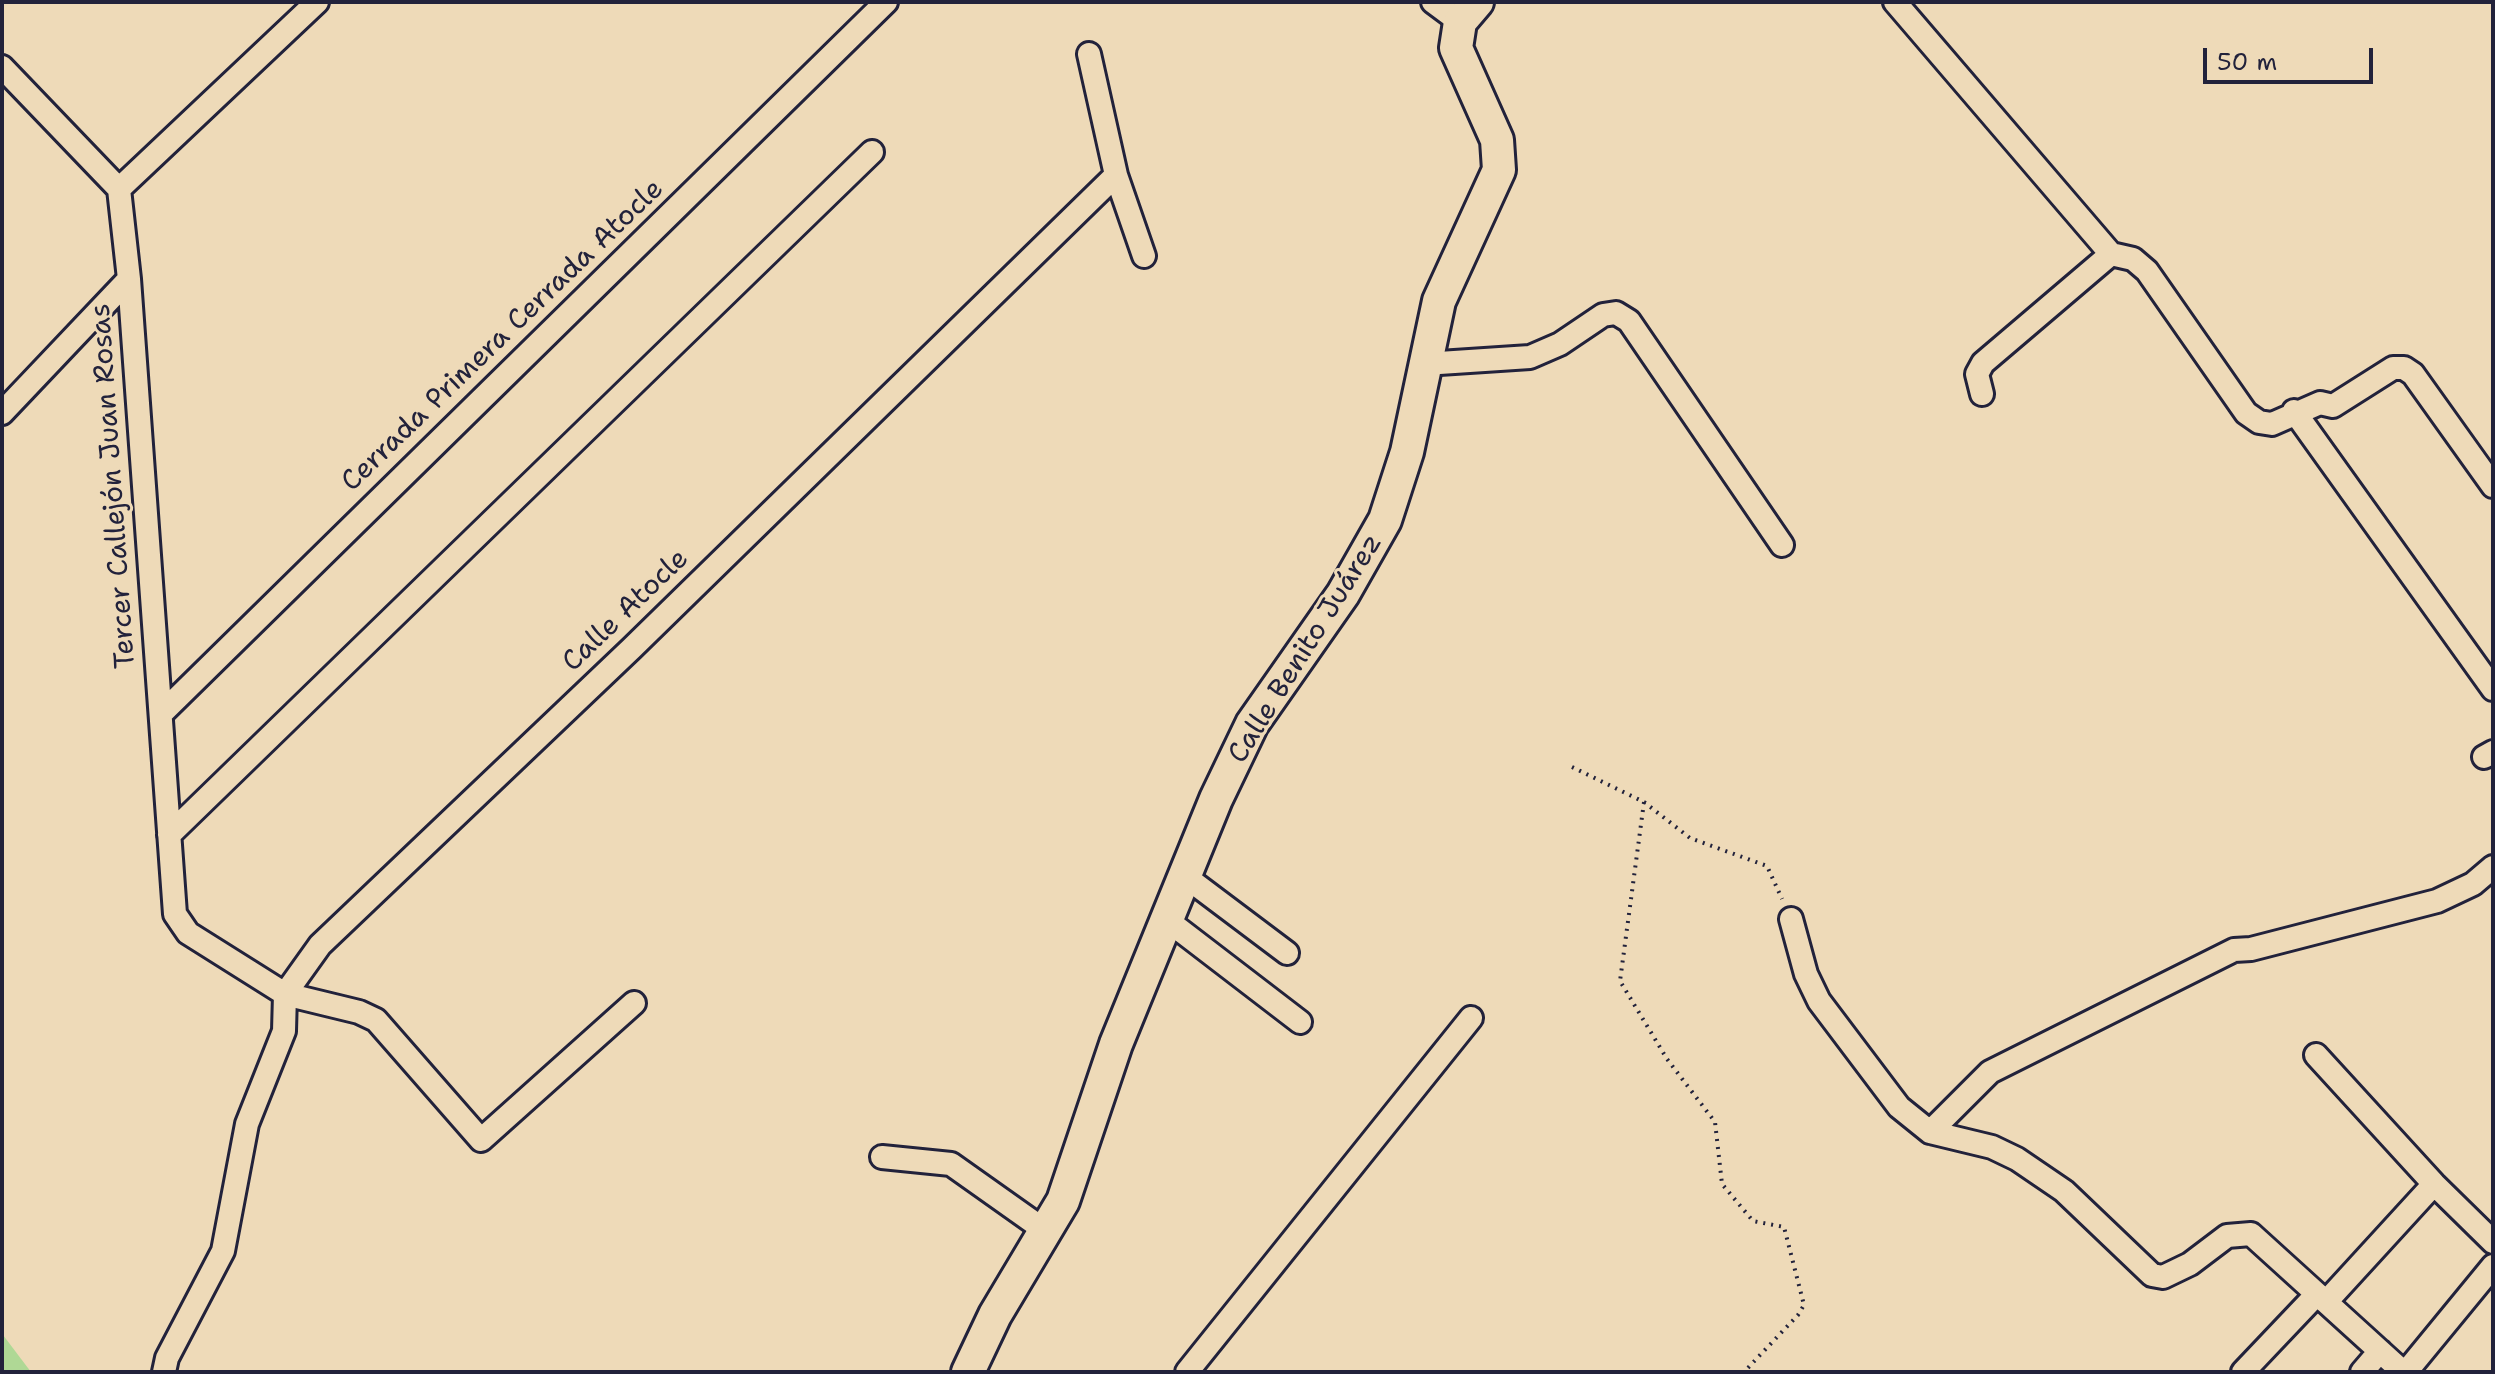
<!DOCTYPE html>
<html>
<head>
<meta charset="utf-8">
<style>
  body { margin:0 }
  #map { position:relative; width:2495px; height:1374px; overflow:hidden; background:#eedab8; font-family:"Shantell Sans",sans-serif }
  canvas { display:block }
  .frame { position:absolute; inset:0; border:4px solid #22223b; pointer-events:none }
  .scale { position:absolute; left:2203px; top:48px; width:170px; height:36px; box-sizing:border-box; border:4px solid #22223b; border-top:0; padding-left:10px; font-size:24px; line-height:28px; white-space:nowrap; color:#22223b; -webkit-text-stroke:6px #eedab8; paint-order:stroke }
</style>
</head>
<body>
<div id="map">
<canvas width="2495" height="1374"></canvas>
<div class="frame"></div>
<div class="scale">50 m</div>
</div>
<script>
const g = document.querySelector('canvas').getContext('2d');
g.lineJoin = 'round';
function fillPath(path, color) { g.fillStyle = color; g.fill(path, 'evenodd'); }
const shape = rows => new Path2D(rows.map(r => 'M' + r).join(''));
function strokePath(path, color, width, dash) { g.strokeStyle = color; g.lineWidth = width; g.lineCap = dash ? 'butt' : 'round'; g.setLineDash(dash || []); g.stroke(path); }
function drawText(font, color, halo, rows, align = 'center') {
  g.font = font + ' "Shantell Sans",sans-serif'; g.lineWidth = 6; g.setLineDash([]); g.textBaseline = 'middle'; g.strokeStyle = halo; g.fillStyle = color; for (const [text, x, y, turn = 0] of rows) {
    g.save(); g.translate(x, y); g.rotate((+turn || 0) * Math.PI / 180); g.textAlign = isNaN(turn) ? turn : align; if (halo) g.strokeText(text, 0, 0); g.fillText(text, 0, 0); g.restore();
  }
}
const green = shape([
  [2,1335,3,1335,31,1372,2,1372]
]);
const path = shape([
  [1572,767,1644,802,1690,838,1767,866,1782,899],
  [1644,802,1620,981,1667,1059,1715,1122,1722,1184,1753,1221,1784,1227,1804,1305,1798,1315,1744,1372]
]);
const street = shape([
  [317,2,119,189,129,279,175,914,188,933,285,994,359,1012,376,1020,481,1140,634,1003],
  [1433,2,1460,22],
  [1895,2,2111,254,2133,259,2147,271,2246,413,2259,422,2272,424,2320,403,2333,406,2393,368,2404,368,2413,374,2493,486],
  [2,67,119,189],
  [1116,175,1144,256],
  [1424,364,1530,357,1560,344,1603,315,1616,313,1629,321,1782,545],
  [1982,394,1977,374,1983,363,2111,254],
  [2294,411,2493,689],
  [2,413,129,279],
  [162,713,886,2],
  [2484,757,2493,752],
  [169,835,872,152],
  [1186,877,1287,953],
  [1791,919,1806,974,1819,1001,1899,1107,1930,1132,1992,1147,2017,1159,2064,1191,2152,1275,2163,1277,2190,1264,2227,1236,2251,1234,2403,1372],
  [1167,920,1300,1022],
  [2316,1055,2434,1184,2493,1242],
  [1930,1132,1990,1072,2234,950,2251,949,2437,901,2473,884,2493,867],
  [882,1157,951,1164,1047,1232],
  [2326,1302,2434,1184],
  [164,1372,167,1358,223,1251,247,1124,284,1031,285,994,320,945,632,648,1116,175,1089,54],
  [1187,1372,1471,1018],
  [2243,1372,2317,1294],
  [2362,1372,2380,1351],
  [2406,1372,2493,1266]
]);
const secondary = shape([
  [968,1372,995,1315,1063,1201,1116,1044,1216,799,1252,724,1343,594,1385,520,1407,452,1439,301,1499,170,1497,140,1456,48,1460,22,1477,2]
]);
const streetNames = [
  ["Cerrada Primera Cerrada Atocle",503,336,-44],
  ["Tercer Callejón Juan Rosas",114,486,-94],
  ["Calle Atocle",626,611,-44],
  ["Calle Benito Juárez",1306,649,-58]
];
fillPath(green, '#afd895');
strokePath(street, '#22223b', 28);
strokePath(secondary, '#22223b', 38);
strokePath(path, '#22223b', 4, [2, 6]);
strokePath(street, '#eedab8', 22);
strokePath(secondary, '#eedab8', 32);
drawText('28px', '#22223b', '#eedab8', streetNames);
</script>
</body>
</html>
